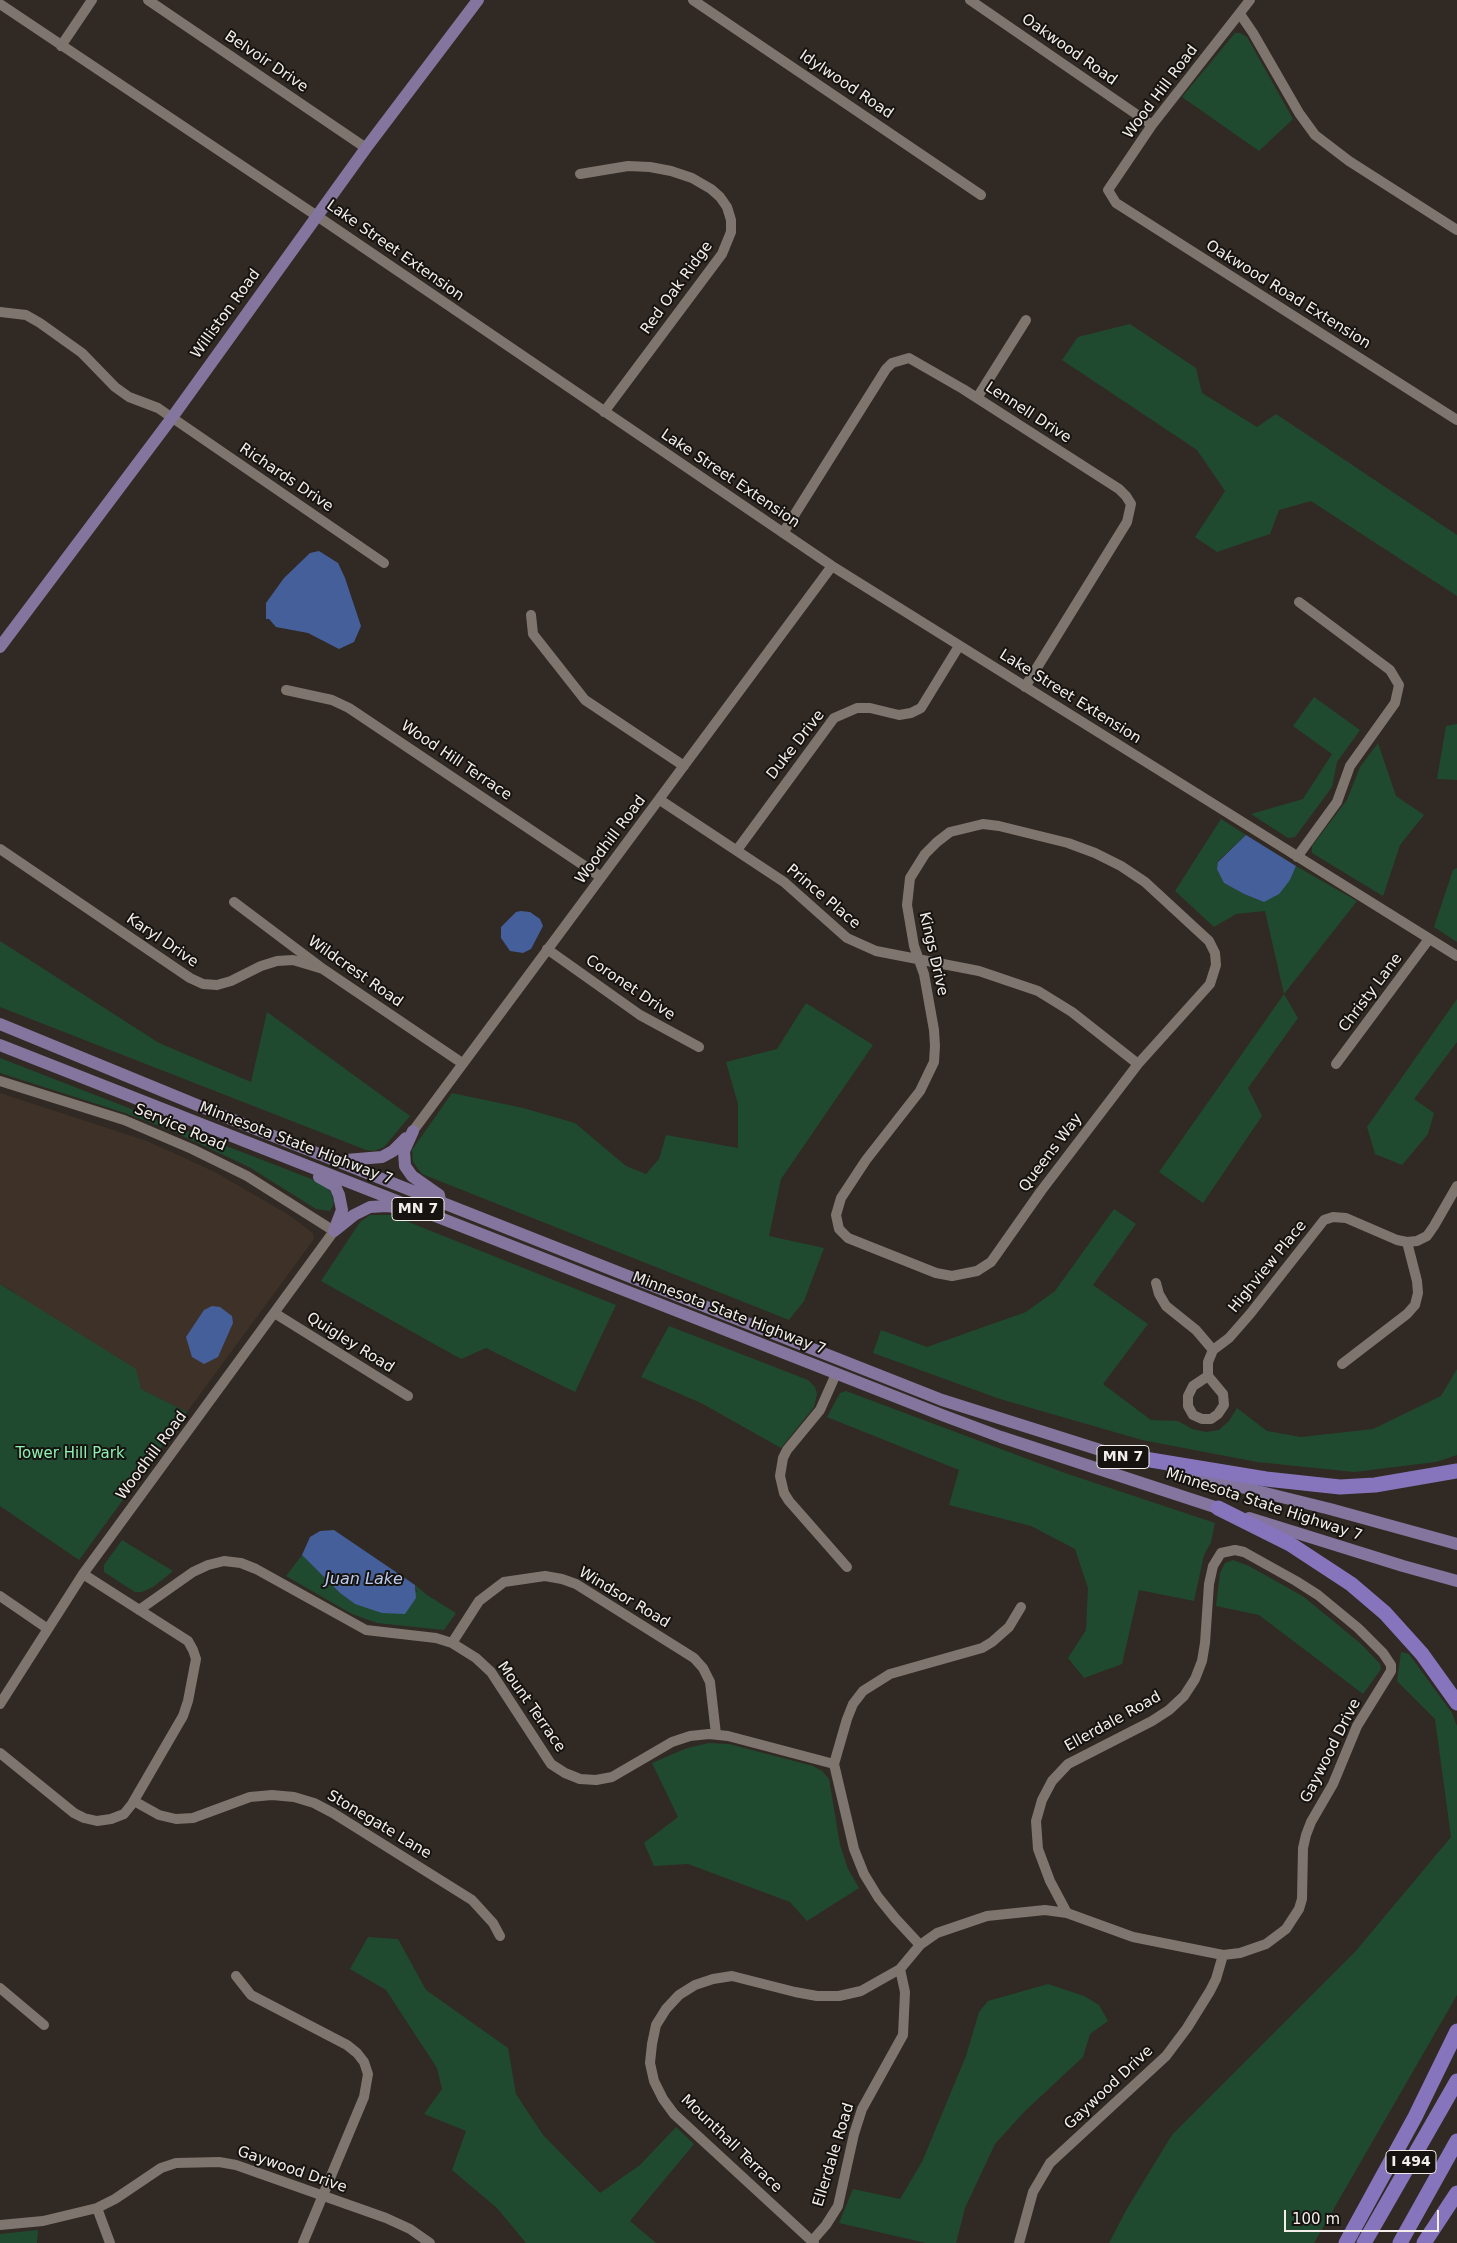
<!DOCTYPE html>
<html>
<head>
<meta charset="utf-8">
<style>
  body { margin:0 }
  #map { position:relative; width:1457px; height:2243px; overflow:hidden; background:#312923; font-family:"DejaVu Sans",sans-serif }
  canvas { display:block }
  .scale { position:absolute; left:1284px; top:2210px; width:155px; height:22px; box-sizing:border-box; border:2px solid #f3eeea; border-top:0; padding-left:6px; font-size:15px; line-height:18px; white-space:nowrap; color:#f3eeea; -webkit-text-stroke:4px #161310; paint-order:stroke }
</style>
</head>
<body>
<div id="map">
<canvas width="1457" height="2243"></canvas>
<div class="scale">100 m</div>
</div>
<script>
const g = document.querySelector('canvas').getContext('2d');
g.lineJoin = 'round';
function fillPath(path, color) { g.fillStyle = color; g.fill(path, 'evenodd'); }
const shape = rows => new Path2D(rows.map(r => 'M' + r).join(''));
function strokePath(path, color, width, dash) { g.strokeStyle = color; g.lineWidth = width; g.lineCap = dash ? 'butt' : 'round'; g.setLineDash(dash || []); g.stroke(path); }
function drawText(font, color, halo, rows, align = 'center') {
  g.font = font + ' "DejaVu Sans",sans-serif'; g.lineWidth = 4; g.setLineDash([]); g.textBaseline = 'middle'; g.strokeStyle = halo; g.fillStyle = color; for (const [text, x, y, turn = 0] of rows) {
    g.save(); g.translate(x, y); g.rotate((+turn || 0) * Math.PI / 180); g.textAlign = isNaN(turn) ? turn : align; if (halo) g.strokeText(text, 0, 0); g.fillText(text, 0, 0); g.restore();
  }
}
const built = shape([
  [0,1093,147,1141,215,1172,289,1215,313,1233,314,1239,187,1412,141,1389,11,1290,0,1284]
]);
const green = shape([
  [1235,33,1240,33,1247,37,1293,119,1259,151,1182,97],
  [1130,324,1196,368,1202,393,1257,427,1276,414,1457,535,1457,596,1311,501,1279,510,1270,534,1217,552,1195,537,1225,491,1197,450,1062,360,1078,337],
  [1314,697,1360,730,1337,762,1332,787,1295,837,1288,838,1251,814,1303,799,1332,754,1293,726],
  [1457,724,1457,780,1437,779,1446,726],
  [1378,743,1396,796,1424,815,1400,845,1383,896,1312,853,1312,846,1347,800,1360,767],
  [1221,819,1246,835,1218,861,1224,883,1244,894,1264,902,1290,880,1296,866,1357,901,1284,994,1298,1018,1248,1088,1262,1116,1203,1203,1159,1172,1284,994,1265,911,1236,914,1214,927,1175,891],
  [1457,868,1457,942,1434,927,1453,870],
  [0,941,159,1043,251,1082,267,1012,410,1116,384,1147,374,1151,366,1150,0,1007],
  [1457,999,1457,1042,1414,1099,1434,1113,1428,1134,1402,1165,1375,1154,1367,1127],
  [806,1003,873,1045,781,1179,769,1236,824,1248,804,1301,789,1320,422,1174,413,1162,412,1150,452,1093,523,1108,575,1123,626,1166,646,1174,659,1159,666,1135,738,1148,738,1104,726,1062,777,1049],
  [0,1058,319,1182,326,1186,331,1193,334,1201,333,1206,330,1211,316,1209,249,1167,170,1130,125,1113,0,1073],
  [1114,1209,1136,1224,1093,1285,1148,1324,1103,1384,1151,1420,1178,1421,1192,1429,1206,1432,1219,1430,1229,1421,1237,1408,1267,1431,1301,1437,1373,1429,1441,1396,1457,1369,1457,1455,1436,1462,1354,1472,1257,1462,1142,1440,1000,1399,873,1353,881,1330,927,1347,1026,1312,1055,1291],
  [370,1215,391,1215,616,1305,575,1392,486,1348,461,1359,321,1281,360,1222],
  [0,1284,136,1369,141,1389,187,1412,79,1560,0,1506],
  [669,1326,808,1380,815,1387,817,1394,814,1407,781,1448,701,1403,641,1377],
  [846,1391,1065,1473,1215,1523,1211,1542,1204,1555,1194,1601,1139,1590,1122,1664,1084,1678,1068,1658,1086,1630,1088,1588,1075,1549,1031,1526,949,1505,959,1470,827,1417,840,1393],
  [122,1540,173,1571,153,1587,142,1592,135,1592,104,1572,104,1565],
  [302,1555,340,1593,355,1604,417,1592,415,1585,427,1595,456,1613,444,1630,377,1623,352,1614,286,1576],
  [1233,1560,1249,1566,1304,1597,1361,1644,1380,1664,1381,1669,1363,1694,1259,1615,1216,1606,1220,1573,1225,1563],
  [1401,1652,1409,1654,1452,1713,1457,1726,1457,1995,1314,2243,1109,2243,1128,2207,1172,2135,1355,1952,1451,1837,1435,1719,1397,1681],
  [709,1743,729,1744,813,1766,822,1771,829,1779,840,1845,848,1869,859,1888,807,1921,790,1902,688,1864,654,1866,644,1843,678,1817,652,1763,687,1748],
  [368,1937,398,1939,426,1990,508,2048,516,2094,543,2135,600,2193,640,2165,676,2127,694,2144,630,2221,656,2243,526,2243,497,2208,452,2170,466,2131,424,2114,442,2089,437,2068,386,1990,350,1969],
  [1048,1984,1084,1996,1099,2005,1108,2021,1090,2034,1083,2057,1025,2111,995,2144,965,2208,956,2243,926,2243,839,2223,853,2189,900,2199,922,2162,966,2056,979,2012,988,2001],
  [38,2230,37,2243,0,2243,0,2234]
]);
const water = shape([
  [319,551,338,563,345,578,361,626,354,642,339,649,308,633,276,627,269,619,266,619,266,603,284,578,310,553],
  [1246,835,1296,866,1290,880,1279,894,1264,902,1244,894,1224,883,1217,869,1218,862],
  [521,911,530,912,540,919,543,926,531,949,523,953,510,951,501,938,501,927,516,912],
  [212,1306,220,1307,232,1316,233,1323,218,1357,204,1364,192,1357,186,1337,204,1310],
  [334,1530,415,1585,416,1598,405,1614,382,1613,355,1604,340,1593,302,1555,310,1537,320,1531]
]);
const minor = shape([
  [148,0,366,148],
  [693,0,981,195],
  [970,0,1152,125],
  [1250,0,1152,125,1108,190,1116,203,1457,420],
  [0,4,317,216,832,566,1457,956],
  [1240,14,1253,33,1299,113,1315,135,1349,161,1457,230],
  [61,46,92,0],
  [580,174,628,166,650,167,671,171,692,178,711,189,720,197,727,207,731,220,731,232,722,254,604,412],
  [0,312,26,315,40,323,82,353,115,387,129,397,158,408,384,563],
  [977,398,1026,320],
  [783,533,886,369,892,363,909,358,963,389,1119,489,1126,496,1131,504,1127,522,1025,687],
  [531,615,533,634,585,700,684,766],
  [286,690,332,700,349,708,601,877],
  [660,800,784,882,847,938,876,951,979,971,1038,991,1072,1012,1138,1064],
  [983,824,999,826,1068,843,1095,853,1121,866,1145,882,1209,941,1215,953,1216,965,1210,984,1138,1064,1041,1191,996,1255,991,1262,977,1271,952,1276,936,1273,848,1238,839,1229,836,1215,841,1198,866,1160,920,1091,934,1062,935,1046,934,1030,924,974,914,946,907,905,910,878,925,854,937,842,950,832,983,824],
  [0,849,190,978,203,984,217,985,231,981,261,966,277,961,293,960,323,969],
  [737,850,834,718,857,708,870,708,899,715,911,713,921,708,959,646],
  [1297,857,1337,802,1350,766,1395,703,1399,685,1390,670,1299,602],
  [234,902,323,969,462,1063],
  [547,949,640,1015,699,1047],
  [1336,1064,1429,939],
  [0,1081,124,1120,192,1149,247,1176,334,1231,83,1574,0,1704],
  [413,1131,832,566],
  [1156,1283,1159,1294,1166,1306,1196,1330,1213,1350],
  [276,1314,408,1396],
  [1342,1364,1407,1314,1415,1305,1418,1293,1417,1281,1407,1242],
  [836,1374,820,1410,787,1450,783,1458,780,1476,784,1493,789,1501,847,1567],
  [1208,1376,1193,1386,1188,1396,1188,1406,1193,1415,1202,1419,1211,1419,1218,1414,1224,1405,1223,1394,1208,1376,1208,1362,1213,1350,1229,1338,1250,1314,1324,1220,1333,1217,1346,1218,1397,1240,1407,1242,1417,1241,1427,1236,1434,1226,1457,1186],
  [0,1596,48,1629],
  [139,1610,193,1572,208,1565,224,1561,241,1563,256,1569,366,1630,436,1638,452,1643,476,1658,491,1672,551,1764,565,1773,580,1779,596,1780,612,1777,672,1742,690,1736,709,1734,728,1736,834,1764,854,1849,864,1874,878,1897,895,1918,920,1945],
  [452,1643,479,1601,504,1582,545,1576,562,1579,576,1584,694,1658,703,1668,710,1682,716,1734],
  [0,1753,74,1813,84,1818,97,1821,111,1819,124,1814,132,1804,183,1716,188,1701,196,1659,193,1650,188,1641,83,1574],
  [834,1764,847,1719,853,1704,863,1691,890,1674,982,1648,992,1642,1009,1627,1021,1607],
  [134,1801,159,1815,176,1819,193,1818,250,1797,272,1795,294,1797,314,1803,333,1813,472,1900,493,1923,500,1936],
  [236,1976,251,1995,347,2045,357,2053,364,2062,368,2074,364,2097,303,2243],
  [0,1988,44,2025],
  [97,2208,110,2243],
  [0,2225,43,2221,97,2208,115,2199,161,2168,176,2163,219,2162,236,2165,386,2218,410,2229,430,2243],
  [812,2241,826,2225,838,2206,854,2134,862,2109,903,2035,905,1992,900,1969,920,1945,937,1933,987,1916,1045,1910,1067,1913,1133,1937,1223,1955,1240,1953,1266,1944,1286,1929,1299,1909,1302,1899,1303,1848,1306,1835,1311,1822,1333,1784,1357,1726,1391,1671,1391,1665,1383,1653,1358,1628,1318,1595,1296,1581,1244,1552,1235,1550,1221,1553,1213,1566,1209,1584,1205,1643,1202,1661,1195,1679,1184,1696,1169,1710,1152,1721,1068,1764,1052,1781,1042,1800,1036,1821,1038,1849,1050,1881,1067,1913],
  [814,2243,674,2114,663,2099,654,2081,650,2063,652,2044,656,2025,666,2009,679,1995,695,1985,713,1979,732,1976,795,1992,817,1996,839,1996,861,1991,900,1969],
  [1019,2243,1033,2192,1050,2163,1166,2056,1187,2028,1210,1991,1216,1979,1223,1955]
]);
const major = shape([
  [0,647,171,419,366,148,478,0],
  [0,1024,253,1128,942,1400,1116,1455],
  [0,1045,942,1415,1001,1437,1227,1511],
  [413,1131,404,1151,405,1166,412,1176,439,1195,440,1200],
  [346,1160,382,1157,393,1151,406,1138],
  [319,1177,335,1186,339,1195,342,1210,334,1231],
  [334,1231,354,1215,370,1207,387,1206,401,1208],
  [1172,1470,1330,1509,1457,1544],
  [1249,1518,1403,1566,1457,1581]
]);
const highway = shape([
  [1108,1453,1266,1479,1340,1487,1375,1485,1457,1471],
  [1218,1508,1290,1544,1351,1584,1385,1613,1422,1654,1457,1703],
  [1346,2243,1415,2117,1457,2031],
  [1364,2243,1457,2081],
  [1400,2243,1457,2141],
  [1424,2243,1457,2193]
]);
const shields = [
  [418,1209,52],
  [1123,1457,52],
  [1411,2162,50]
];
const shieldNames = [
  ["MN 7",418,1209],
  ["MN 7",1123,1457],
  ["I 494",1411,2162]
];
const streetNames = [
  ["Oakwood Road",1069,50,35],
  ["Belvoir Drive",266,62,34],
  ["Idylwood Road",846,85,34],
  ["Wood Hill Road",1161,92,-53],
  ["Lake Street Extension",395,251,35],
  ["Red Oak Ridge",677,288,-54],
  ["Oakwood Road Extension",1288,295,32],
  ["Williston Road",226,314,-54],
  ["Lennell Drive",1028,413,33],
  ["Richards Drive",286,478,34],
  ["Lake Street Extension",730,479,34],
  ["Lake Street Extension",1070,697,32],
  ["Duke Drive",796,745,-52],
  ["Wood Hill Terrace",456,761,34],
  ["Woodhill Road",611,840,-53],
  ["Prince Place",823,897,40],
  ["Karyl Drive",162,941,34],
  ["Kings Drive",933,954,77],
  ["Wildcrest Road",355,972,35],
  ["Coronet Drive",630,988,34],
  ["Christy Lane",1371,993,-53],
  ["Service Road",180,1128,23],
  ["Minnesota State Highway 7",296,1144,21],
  ["Queens Way",1051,1153,-53],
  ["Highview Place",1268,1267,-51],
  ["Minnesota State Highway 7",729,1314,21],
  ["Quigley Road",350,1343,32],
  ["Woodhill Road",152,1456,-53],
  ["Minnesota State Highway 7",1264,1505,18],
  ["Windsor Road",624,1598,31],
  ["Mount Terrace",531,1707,55],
  ["Ellerdale Road",1113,1722,-29],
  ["Gaywood Drive",1331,1751,-63],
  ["Stonegate Lane",379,1825,31],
  ["Gaywood Drive",1109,2088,-43],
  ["Mounthall Terrace",731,2144,44],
  ["Ellerdale Road",834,2155,-73],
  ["Gaywood Drive",292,2170,19]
];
const parkNames = [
  ["Tower Hill Park",70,1454]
];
const waterNames = [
  ["Juan Lake",364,1580]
];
fillPath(built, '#3e3127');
fillPath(green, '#204a30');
fillPath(water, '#455f9a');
strokePath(minor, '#7e756e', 10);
strokePath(major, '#83759d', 12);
strokePath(highway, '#8675bc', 15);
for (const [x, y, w] of shields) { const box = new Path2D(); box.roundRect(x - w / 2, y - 11.5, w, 23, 4); g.fillStyle = '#161310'; g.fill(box); strokePath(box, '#f3eeea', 1); }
drawText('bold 14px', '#f3eeea', null, shieldNames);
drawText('15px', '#f3eeea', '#161310', streetNames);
drawText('15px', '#8df1b2', '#161310', parkNames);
drawText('italic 16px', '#bce', '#161310', waterNames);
</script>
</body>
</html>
